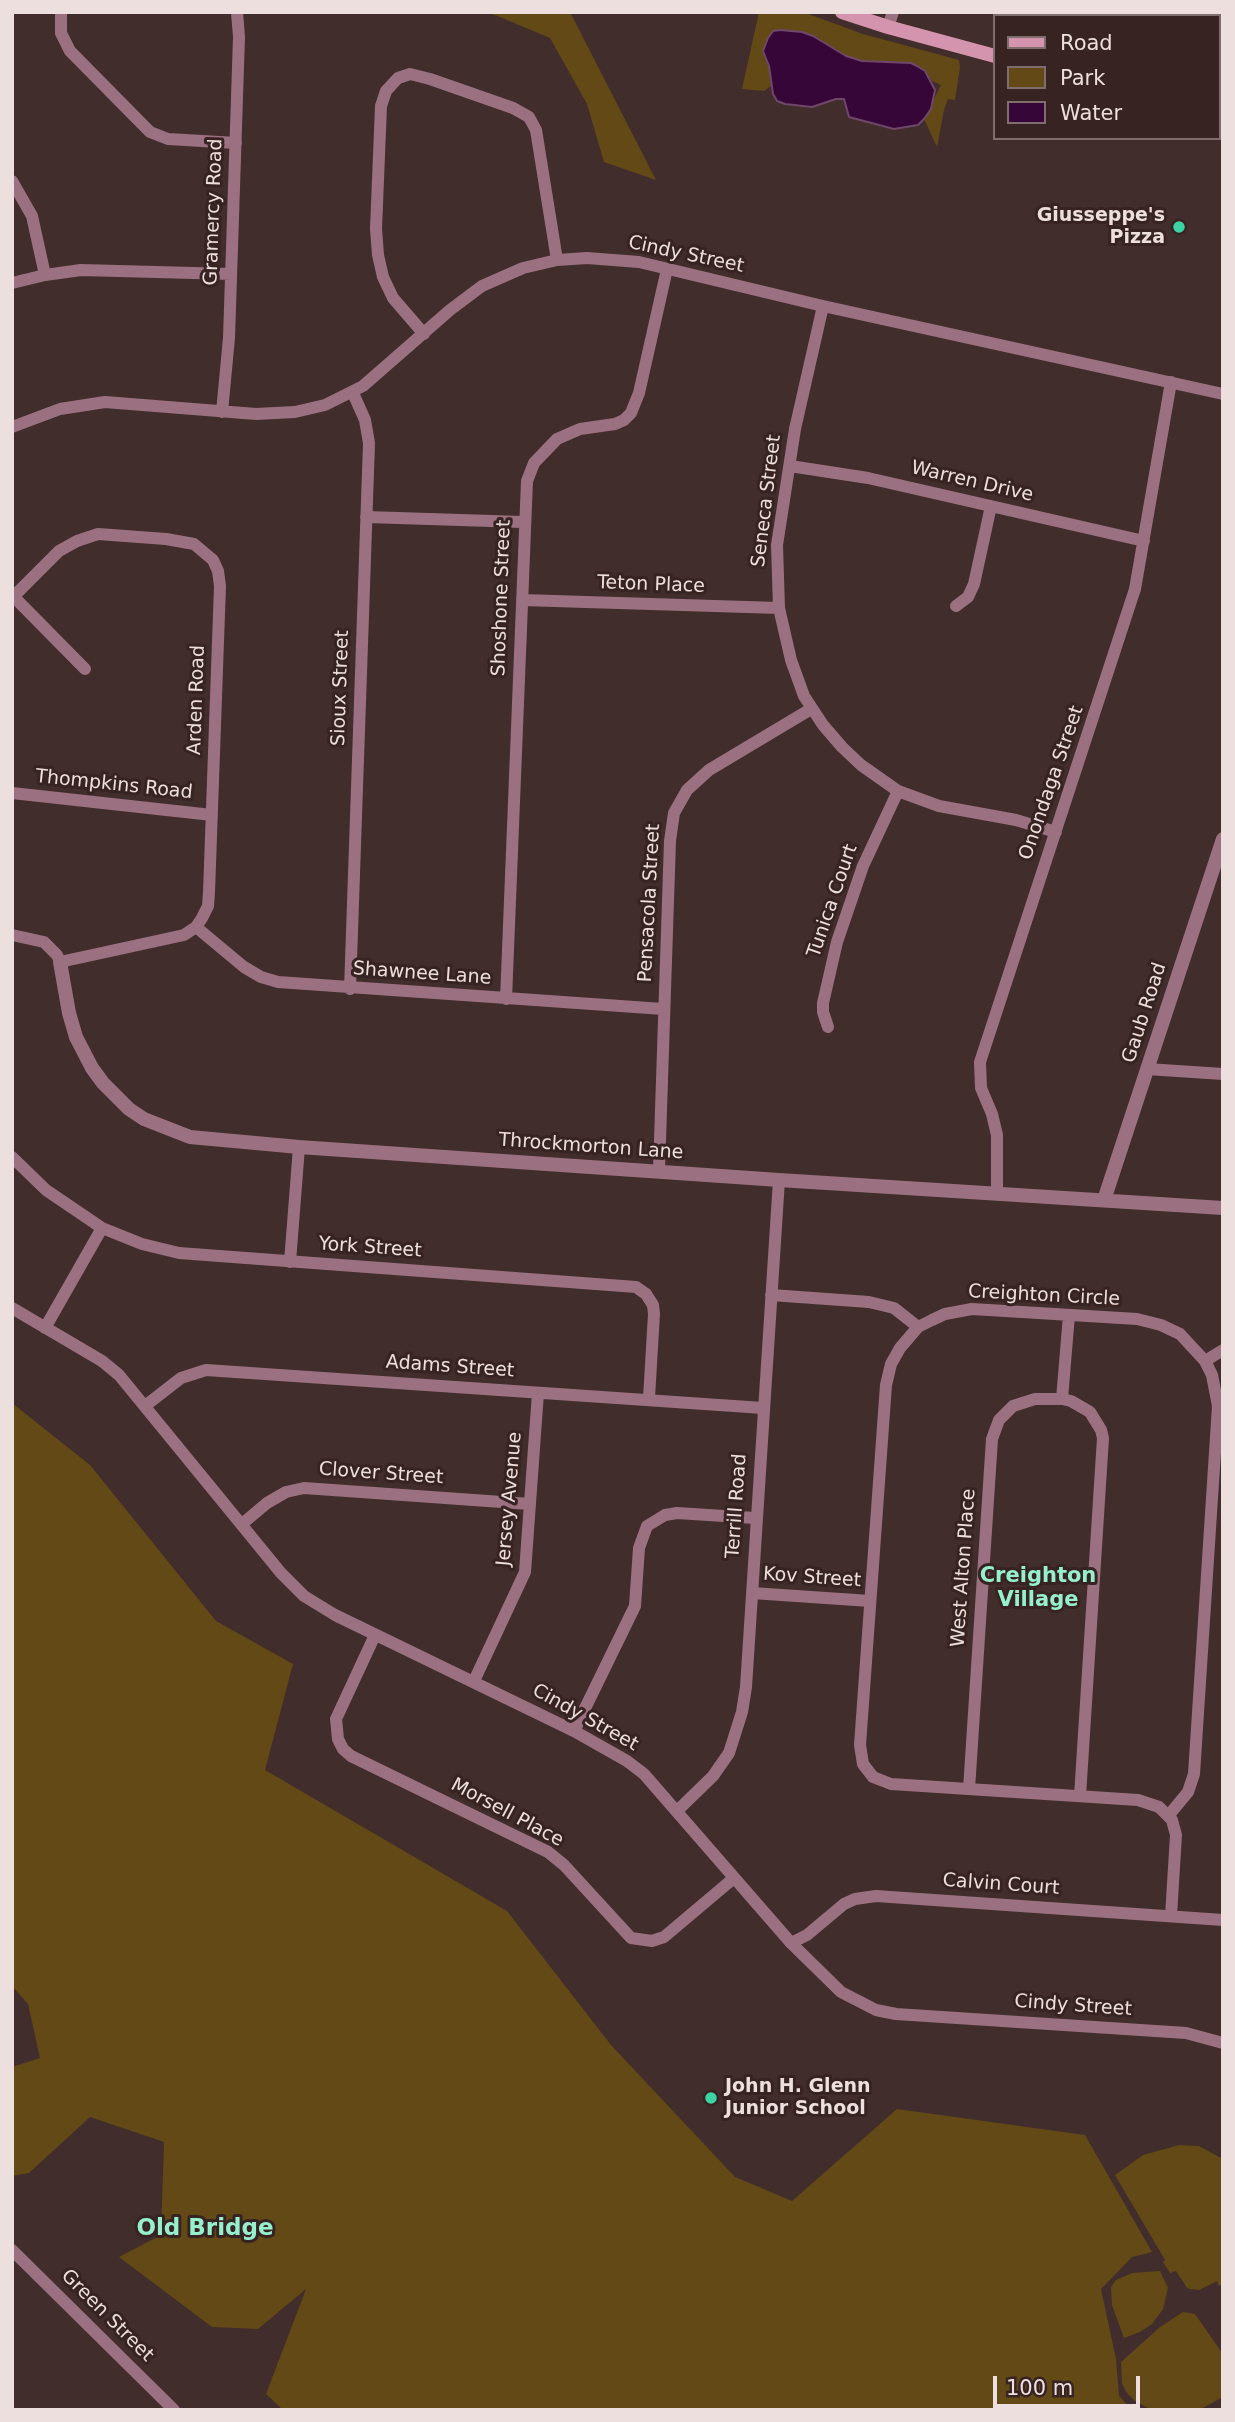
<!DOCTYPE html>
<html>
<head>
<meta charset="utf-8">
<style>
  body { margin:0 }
  #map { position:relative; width:1235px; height:2422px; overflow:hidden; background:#412d2b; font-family:"DejaVu Sans",sans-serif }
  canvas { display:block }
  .frame { position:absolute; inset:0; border:14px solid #eddfde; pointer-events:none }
  .legend { position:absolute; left:993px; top:14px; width:228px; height:126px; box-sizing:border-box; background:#362322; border:2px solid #7f6e6d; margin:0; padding:9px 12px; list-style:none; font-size:21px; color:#eddfde }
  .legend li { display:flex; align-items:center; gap:14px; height:35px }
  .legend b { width:35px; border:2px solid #7f6e6d }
  .scale { position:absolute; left:993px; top:2376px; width:147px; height:32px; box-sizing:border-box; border:4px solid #eddfde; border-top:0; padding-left:9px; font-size:21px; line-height:24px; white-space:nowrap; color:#eddfde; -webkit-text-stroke:5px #362322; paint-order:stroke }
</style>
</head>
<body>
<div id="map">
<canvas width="1235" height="2422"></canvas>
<div class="frame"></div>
<ul class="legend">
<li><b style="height:9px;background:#d594ad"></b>Road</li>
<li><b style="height:19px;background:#624916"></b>Park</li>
<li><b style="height:19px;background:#370639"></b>Water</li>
</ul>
<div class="scale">100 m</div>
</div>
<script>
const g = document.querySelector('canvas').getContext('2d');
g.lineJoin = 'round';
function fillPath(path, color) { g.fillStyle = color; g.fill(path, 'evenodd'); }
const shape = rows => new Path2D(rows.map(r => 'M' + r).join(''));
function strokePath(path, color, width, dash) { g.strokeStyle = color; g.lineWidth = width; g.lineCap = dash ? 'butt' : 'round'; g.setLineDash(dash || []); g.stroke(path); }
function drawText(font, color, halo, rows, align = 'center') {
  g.font = font + ' "DejaVu Sans",sans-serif'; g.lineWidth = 6; g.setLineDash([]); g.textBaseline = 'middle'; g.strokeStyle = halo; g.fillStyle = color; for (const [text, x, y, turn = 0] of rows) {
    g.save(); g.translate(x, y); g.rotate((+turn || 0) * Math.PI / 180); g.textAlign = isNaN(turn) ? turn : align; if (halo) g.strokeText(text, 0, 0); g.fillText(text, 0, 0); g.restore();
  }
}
const green = shape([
  [488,12,570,12,656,180,604,162,587,104,550,38],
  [759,12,803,12,863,34,959,60,960,67,955,100,948,99,944,110,937,147,924,119,941,85,932,81,925,71,917,66,862,61,846,56,812,35,780,30,772,31,763,51,769,66,771,86,764,91,742,89],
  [12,1403,90,1465,216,1621,293,1664,265,1770,507,1911,611,2045,735,2177,792,2201,897,2109,1085,2135,1152,2252,1132,2257,1101,2289,1116,2359,1119,2396,1132,2410,283,2410,266,2394,306,2289,258,2329,212,2327,119,2257,161,2235,164,2142,90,2117,29,2173,12,2176,12,2067,40,2058,28,2004,12,1986],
  [1179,2145,1199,2146,1223,2159,1223,2284,1219,2286,1217,2281,1199,2290,1190,2289,1187,2288,1176,2271,1170,2273,1163,2262,1165,2260,1115,2175,1143,2155],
  [1160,2271,1168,2288,1163,2309,1152,2324,1140,2332,1124,2338,1112,2305,1111,2287,1116,2280,1132,2273],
  [1183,2312,1195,2314,1223,2354,1223,2397,1199,2410,1150,2409,1135,2401,1127,2393,1122,2384,1121,2362,1160,2327]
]);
const water = shape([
  [780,30,802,32,813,36,846,56,862,61,911,63,917,66,925,71,935,90,931,109,924,119,918,125,894,129,849,117,844,99,836,99,812,107,785,104,777,101,773,94,769,66,763,51,768,38,773,31,780,30]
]);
const minor = shape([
  [61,12,61,33,70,51,150,132,168,139,236,143],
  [888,27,893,12],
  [12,181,32,216,45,275],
  [12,283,45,275,81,270,231,274],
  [823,306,795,429,777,545,779,608,791,660,804,696,823,725,842,747,861,765,898,791,939,806,1016,820,1056,832],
  [424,334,393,298,383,277,378,255,376,229,381,106,386,91,398,78,410,74,430,79,513,108,529,117,536,130,557,260],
  [222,412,229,338,239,37,237,12],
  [12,427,60,409,105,402,256,414,295,412,325,405,363,386,450,310,482,286,523,268,557,260,587,258,639,262,823,306,1223,394],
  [790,466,868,478,1144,541],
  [366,517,523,522],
  [13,596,85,669],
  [12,598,59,551,77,541,98,534,166,539,194,544,213,560,218,571,220,586,209,892,208,906,202,918,196,927,184,935,60,962,57,955,44,942,12,935],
  [522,600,779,608],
  [956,606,968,597,974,584,991,506],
  [12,793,212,815],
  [196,927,244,967,261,977,278,982,663,1009],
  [350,989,369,443,365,420,353,393],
  [506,999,527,481,534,463,557,439,580,429,615,424,624,420,631,413,639,393,667,269],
  [828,1027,823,1012,823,1003,837,942,863,866,898,791],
  [1147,1069,1223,1074],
  [12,1157,46,1190,102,1228,142,1244,179,1253,636,1287,646,1294,653,1305,654,1314,649,1398],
  [659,1170,670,841,674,813,687,790,709,770,811,709],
  [997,1193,997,1135,992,1114,981,1088,980,1062,1135,589,1171,382],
  [290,1262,299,1147],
  [771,1295,869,1302,894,1308,918,1327],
  [12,1308,102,1361,119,1375,281,1573,304,1596,335,1615,574,1731,627,1761,644,1774,791,1943,841,1992,876,2010,896,2014,1186,2033,1223,2043],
  [45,1328,102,1228],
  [1205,1361,1223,1350],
  [1062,1399,1069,1315],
  [145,1406,181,1378,206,1370,763,1408],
  [242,1524,267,1503,286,1492,304,1488,530,1504],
  [752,1593,870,1601],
  [375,1635,336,1719,338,1739,343,1749,351,1756,548,1852,564,1865,631,1938,652,1941,664,1937,734,1878],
  [474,1681,525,1572,538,1393],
  [574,1731,635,1606,639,1548,647,1526,665,1515,677,1513,755,1518],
  [969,1789,992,1439,999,1420,1013,1406,1035,1399,1062,1399,1071,1401,1090,1412,1101,1430,1103,1438,1080,1796],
  [677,1811,713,1776,729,1753,742,1712,746,1687,779,1180],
  [1169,1815,1188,1792,1194,1774,1218,1406,1212,1375,1205,1361,1180,1334,1161,1325,1137,1319,972,1309,945,1314,932,1320,918,1327,900,1348,891,1364,886,1385,860,1745,863,1764,873,1777,891,1784,1138,1800,1159,1807,1172,1820,1176,1835,1171,1916],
  [791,1943,807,1935,844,1904,855,1899,876,1896,1223,1920],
  [12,2250,174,2410]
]);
const tertiary = shape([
  [60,962,69,1013,76,1037,92,1068,103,1083,129,1109,144,1119,190,1137,299,1147,779,1180,1223,1208],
  [1104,1200,1223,839]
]);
const secondary = shape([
  [842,12,888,27,995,56],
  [1219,112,1223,113]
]);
const markers = [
  [1179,227,7,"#3ad4a5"],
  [711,2098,7,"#3ad4a5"]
];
const streetNames = [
  ["Gramercy Road",214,212,-88],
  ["Cindy Street",686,255,12],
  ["Warren Drive",972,482,13],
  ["Seneca Street",767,501,-83],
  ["Teton Place",651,585,2],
  ["Shoshone Street",502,598,-88],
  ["Sioux Street",341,688,-88],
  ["Arden Road",197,700,-88],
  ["Onondaga Street",1052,783,-71],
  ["Thompkins Road",114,785,6],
  ["Tunica Court",833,901,-71],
  ["Pensacola Street",650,903,-87],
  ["Shawnee Lane",422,974,4],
  ["Gaub Road",1145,1013,-72],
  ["Throckmorton Lane",591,1147,4],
  ["York Street",370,1248,4],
  ["Creighton Circle",1044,1296,3],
  ["Adams Street",450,1367,4],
  ["Clover Street",381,1474,4],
  ["Jersey Avenue",510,1499,-85],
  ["Terrill Road",737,1506,-86],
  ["West Alton Place",964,1568,-86],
  ["Kov Street",812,1578,4],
  ["Cindy Street",585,1718,29],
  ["Morsell Place",507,1813,28],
  ["Calvin Court",1001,1885,4],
  ["Cindy Street",1073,2006,4],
  ["Green Street",107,2316,45]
];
const poiNames = [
  ["Giusseppe's",1165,216],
  ["Pizza",1165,238],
  ["John H. Glenn",725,2087,"left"],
  ["Junior School",725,2109,"left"]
];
const neighbourhoodNames = [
  ["Creighton",1038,1577],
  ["Village",1038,1601]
];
const quarterNames = [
  ["Old Bridge",205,2229]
];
fillPath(green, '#624916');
fillPath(water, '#370639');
strokePath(water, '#6e476a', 2);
strokePath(minor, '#9b7181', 12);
strokePath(tertiary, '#9b7181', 14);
strokePath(secondary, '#d594ad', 14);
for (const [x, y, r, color] of markers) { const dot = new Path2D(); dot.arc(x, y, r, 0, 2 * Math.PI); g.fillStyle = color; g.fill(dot); strokePath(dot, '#362322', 2.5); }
drawText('19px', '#eddfde', '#362322', streetNames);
drawText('bold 19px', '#eddfde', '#362322', poiNames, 'right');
drawText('bold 21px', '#96f0ce', '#362322', neighbourhoodNames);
drawText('bold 23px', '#96f0ce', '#362322', quarterNames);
</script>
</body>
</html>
